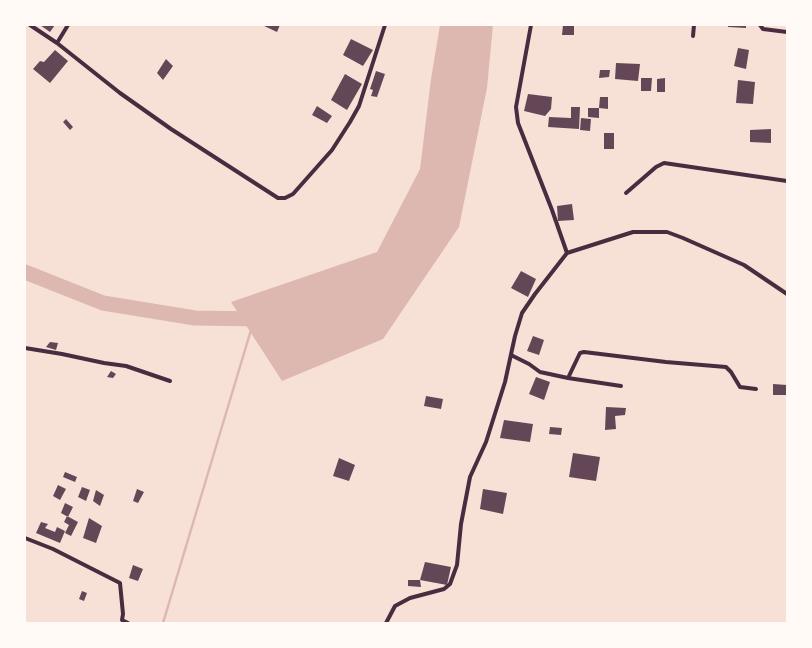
<!DOCTYPE html>
<html>
<head>
<meta charset="utf-8">
<style>
  body { margin:0 }
  #map { position:relative; width:812px; height:648px; overflow:hidden; background:#f7e1d7; font-family:"Nunito Sans",sans-serif }
  canvas { display:block }
  .frame { position:absolute; inset:0; border:26px solid #fffaf5; pointer-events:none }
</style>
</head>
<body>
<div id="map">
<canvas width="812" height="648"></canvas>
<div class="frame"></div>
</div>
<script>
const g = document.querySelector('canvas').getContext('2d');
g.lineJoin = 'round';
function fillPath(path, color) { g.fillStyle = color; g.fill(path, 'evenodd'); }
const shape = rows => new Path2D(rows.map(r => 'M' + r).join(''));
function strokePath(path, color, width, dash) { g.strokeStyle = color; g.lineWidth = width; g.lineCap = dash ? 'butt' : 'round'; g.setLineDash(dash || []); g.stroke(path); }
const water = shape([
  [440,25,493,25,487,88,459,227,383,339,282,381,231,302,377,252,420,169,431,79]
]);
const stream = shape([
  [163,623,251,330]
]);
const river = shape([
  [25,272,103,303,195,318,263,319]
]);
const building = shape([
  [40,25,55,25,50,32],
  [262,25,280,25,277,32],
  [563,25,574,25,574,35,562,35],
  [728,25,746,25,746,28,728,27],
  [351,39,373,50,363,66,343,55],
  [738,48,749,50,746,69,734,66],
  [55,50,68,61,50,83,33,69,40,61,44,62],
  [166,59,173,66,163,80,157,73],
  [616,63,640,64,638,81,615,79],
  [600,70,610,70,609,77,599,78],
  [376,71,385,74,377,97,371,96,373,90,370,89],
  [345,74,362,84,347,110,331,100],
  [641,78,652,78,651,91,641,91],
  [665,78,665,92,657,92,657,79],
  [738,80,755,82,753,104,736,103],
  [528,94,552,97,551,109,545,116,524,111],
  [600,97,608,97,608,109,599,108],
  [317,106,332,116,327,123,312,115],
  [571,107,580,107,579,129,548,127,549,117,571,118],
  [588,108,599,108,599,118,588,117],
  [581,118,591,119,590,131,580,130],
  [66,119,73,127,70,130,63,122],
  [771,129,771,143,750,142,750,130],
  [604,133,614,133,614,149,604,149],
  [572,204,574,220,558,221,557,206],
  [521,271,536,279,528,297,511,288],
  [533,336,544,340,539,355,527,351],
  [50,342,58,343,56,350,46,347],
  [111,371,116,374,113,378,107,377],
  [536,377,550,382,544,400,529,394],
  [773,384,787,385,787,395,773,395],
  [426,396,443,399,441,409,424,406],
  [606,407,626,408,625,415,615,416,616,429,605,430],
  [504,420,533,424,530,442,500,438],
  [550,427,562,428,561,435,549,434],
  [573,453,600,457,596,481,569,477],
  [339,458,355,465,349,481,333,476],
  [65,472,77,477,75,482,63,477],
  [58,485,66,489,60,500,53,496],
  [82,487,90,490,86,501,78,497],
  [137,489,144,492,138,503,133,501],
  [483,489,507,493,503,514,480,509],
  [96,490,104,495,100,506,93,501],
  [65,503,73,507,68,517,61,513],
  [67,516,78,522,71,536,65,533,69,525,64,522],
  [89,518,102,526,96,543,83,538],
  [41,522,48,524,45,528,55,532,57,527,65,531,60,543,36,533],
  [425,562,451,567,447,585,420,580],
  [133,565,143,569,138,581,129,578],
  [408,580,420,580,421,587,408,586],
  [82,591,87,593,84,601,79,599]
]);
const minor = shape([
  [30,25,57,43,120,93,171,129,278,198,285,198,293,194,332,150,350,122,359,106,385,25],
  [760,25,763,29,787,32],
  [693,36,694,25],
  [57,43,68,25],
  [626,193,656,167,664,163,787,181],
  [567,253,633,232,667,232,683,238,744,265,787,294],
  [25,348,62,354,104,363,126,366,170,381],
  [511,355,529,364,540,372,568,378,621,386],
  [568,378,580,353,584,352,666,362,726,367,731,372,740,387,756,389],
  [25,538,53,549,120,583,123,614,122,620,128,623],
  [386,623,395,606,410,598,444,589,450,584,457,565,461,524,470,477,486,442,505,382,515,336,522,313,535,294,567,253,552,210,518,123,516,107,531,25]
]);
fillPath(water, '#dcb8b0');
strokePath(stream, '#dcb8b0', 2.5);
strokePath(river, '#dcb8b0', 15);
fillPath(building, '#644757');
strokePath(minor, '#4a2c40', 4);
</script>
</body>
</html>
